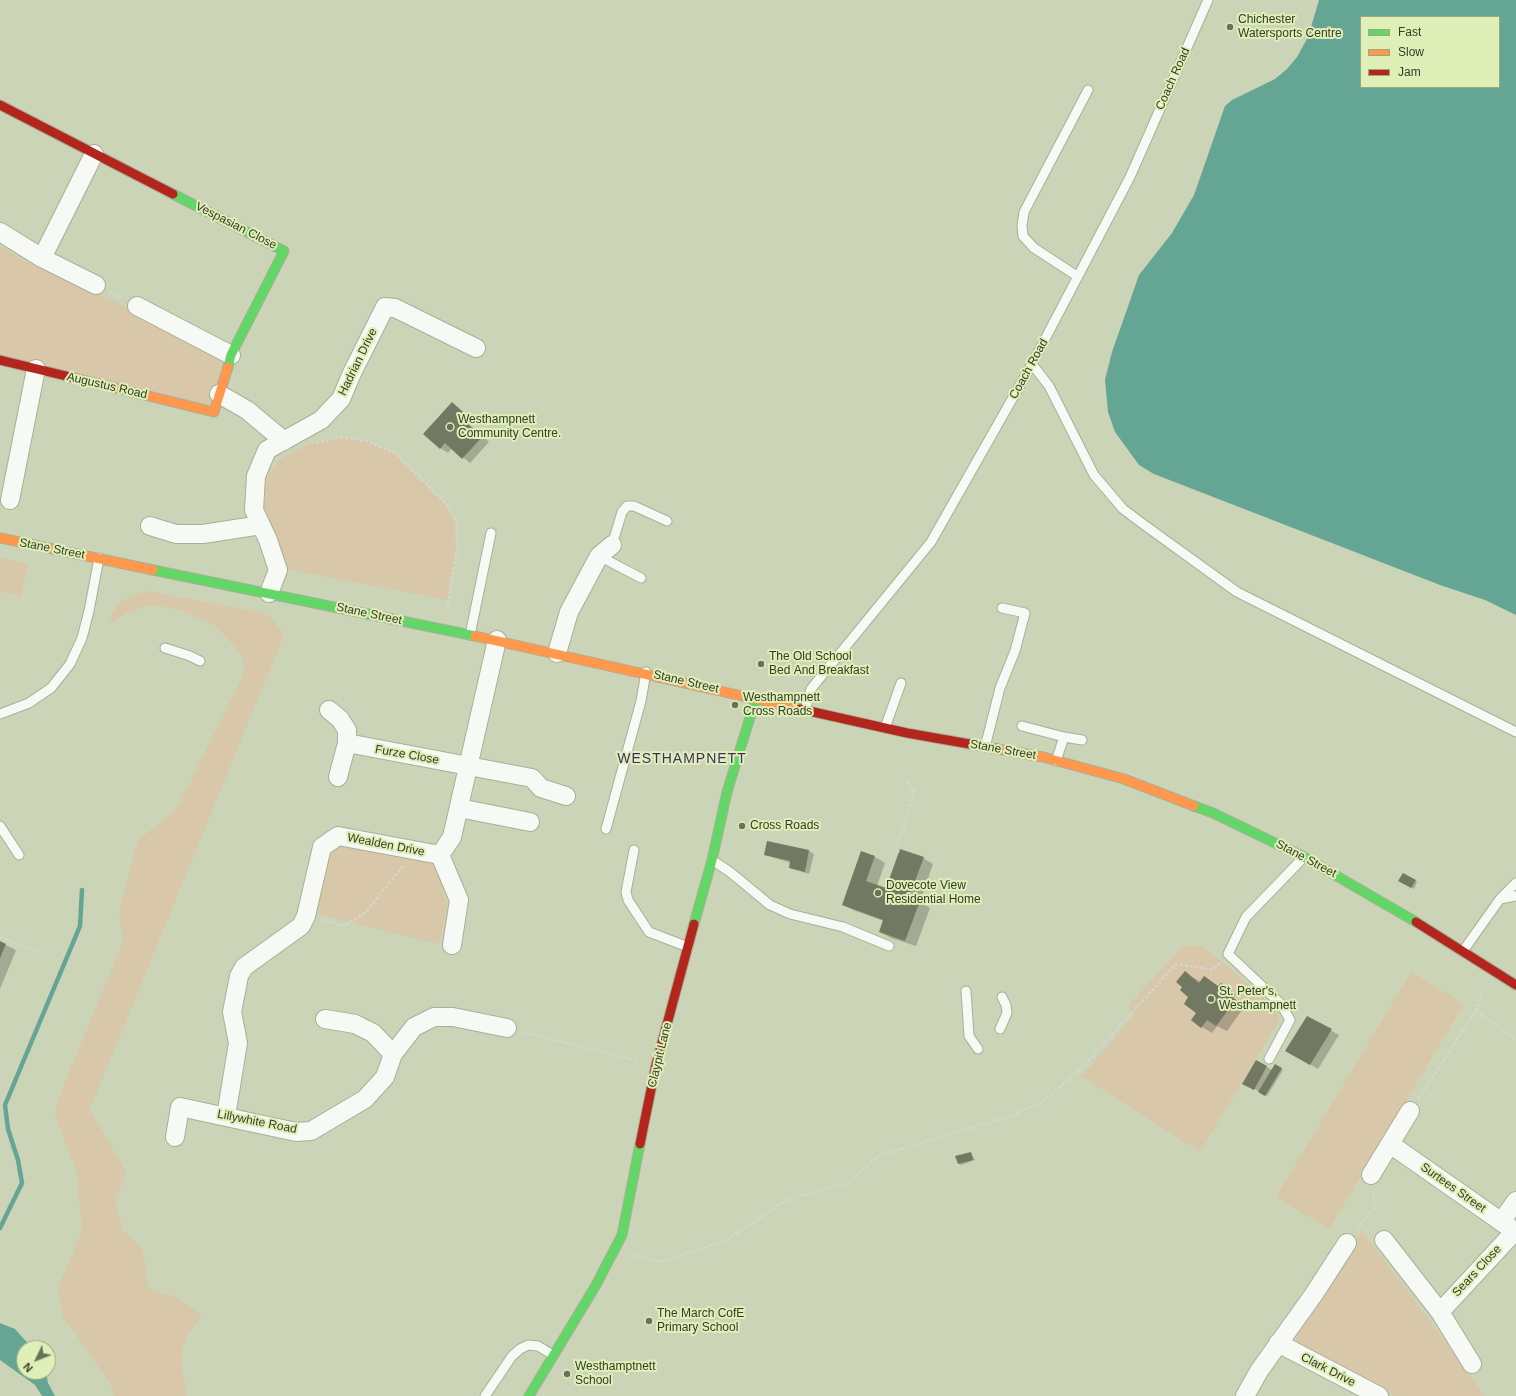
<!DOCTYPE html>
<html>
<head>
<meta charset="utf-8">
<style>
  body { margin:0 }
  #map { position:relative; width:1516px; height:1396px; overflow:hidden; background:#ccd4b7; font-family:Helvetica,sans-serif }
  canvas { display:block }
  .legend { position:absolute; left:1360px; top:16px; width:140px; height:72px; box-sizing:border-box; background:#deefb7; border:1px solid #9ba77d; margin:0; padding:5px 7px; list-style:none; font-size:12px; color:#363c26 }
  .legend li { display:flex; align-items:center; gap:8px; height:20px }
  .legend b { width:20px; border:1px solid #9ba77d }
  .north { position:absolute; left:16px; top:1340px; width:40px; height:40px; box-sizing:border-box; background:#deefb7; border:1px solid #9ba77d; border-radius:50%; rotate:227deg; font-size:11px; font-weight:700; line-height:16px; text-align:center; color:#363c26 }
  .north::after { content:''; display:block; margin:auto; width:14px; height:18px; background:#6a7159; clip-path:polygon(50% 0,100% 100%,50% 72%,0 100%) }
</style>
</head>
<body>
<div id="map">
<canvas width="1516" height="1396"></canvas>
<ul class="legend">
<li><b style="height:5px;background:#63d668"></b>Fast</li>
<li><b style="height:5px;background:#ff974d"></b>Slow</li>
<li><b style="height:5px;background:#b3261e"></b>Jam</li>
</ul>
<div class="north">N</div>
</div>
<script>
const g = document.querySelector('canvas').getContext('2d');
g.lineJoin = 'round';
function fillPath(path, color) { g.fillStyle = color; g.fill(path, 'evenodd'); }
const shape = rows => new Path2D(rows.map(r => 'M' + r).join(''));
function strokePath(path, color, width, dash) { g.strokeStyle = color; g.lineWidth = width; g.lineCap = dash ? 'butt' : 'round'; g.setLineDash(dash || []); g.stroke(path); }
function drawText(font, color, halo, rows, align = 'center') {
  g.font = font + ' Helvetica,sans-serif'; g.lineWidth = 4; g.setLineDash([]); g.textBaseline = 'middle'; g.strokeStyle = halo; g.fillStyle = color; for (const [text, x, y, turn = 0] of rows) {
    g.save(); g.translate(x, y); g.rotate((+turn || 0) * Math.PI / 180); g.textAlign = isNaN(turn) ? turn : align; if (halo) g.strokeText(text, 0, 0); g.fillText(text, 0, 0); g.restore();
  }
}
const green = shape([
  [0,246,27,262,37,264,118,303,225,359,211,406,0,356],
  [341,437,366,441,395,453,446,504,456,521,457,547,448,600,281,568,263,516,262,497,267,478,280,459,307,445],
  [0,557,28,564,21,597,0,591],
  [147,591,263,613,271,617,284,635,90,1109,126,1173,115,1200,123,1230,143,1250,148,1289,173,1296,202,1315,188,1335,182,1350,182,1369,187,1396,114,1396,110,1383,62,1315,58,1287,82,1232,77,1172,55,1115,59,1097,123,942,119,913,138,840,177,809,243,676,245,667,239,651,213,624,177,609,150,605,125,614,113,623,109,618,119,604,128,597],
  [350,843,429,859,438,867,443,895,448,906,439,944,318,914,323,861,338,845],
  [1183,946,1203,946,1273,1005,1280,1019,1200,1152,1082,1076,1135,1014,1127,1007],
  [1411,972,1464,1004,1329,1229,1276,1197],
  [1362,1231,1459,1360,1484,1396,1394,1396,1294,1343,1308,1313]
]);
const water = shape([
  [1319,0,1516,0,1516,615,1485,600,1440,585,1154,474,1139,465,1115,432,1108,412,1105,380,1112,352,1139,275,1172,233,1194,195,1225,106,1232,100,1275,79,1287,69,1297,57,1308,37],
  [1361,17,1499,17,1499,87,1361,87],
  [0,1323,15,1329,32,1348,24,1348,24,1372,46,1372,48,1383,55,1396,42,1396,35,1385,0,1360]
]);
const shadow = shape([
  [452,403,474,420,470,425,489,442,470,463,452,448,448,453,440,448],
  [768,842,809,851,814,854,809,874,790,868,791,863,765,855],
  [875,857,885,863,877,886,887,889,923,858,933,864,920,902,930,908,916,946,891,938,880,932,884,921,853,910,843,905],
  [1403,874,1417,882,1414,889,1399,881],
  [0,942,16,950,0,989],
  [1185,973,1201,982,1204,977,1219,987,1221,984,1237,994,1233,998,1245,1006,1227,1031,1217,1026,1212,1033,1202,1027,1189,997],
  [1307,1017,1339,1035,1318,1069,1287,1051],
  [1257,1061,1272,1070,1276,1065,1283,1070,1267,1096,1244,1083],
  [971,1153,975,1160,961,1165,959,1164]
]);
const stream = shape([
  [0,1228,22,1183,18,1160,8,1129,5,1105,80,926,82,890]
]);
const building = shape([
  [452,402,467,416,463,420,482,437,462,459,445,443,440,449,423,434],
  [767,841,809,850,805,872,789,868,790,861,764,855],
  [900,849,924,857,909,897,920,901,905,941,879,932,883,920,842,905,861,851,875,856,866,881,886,888],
  [1403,873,1416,880,1411,888,1398,881],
  [0,941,6,944,0,958],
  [1185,971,1199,983,1204,976,1218,986,1221,983,1227,987,1224,991,1236,1000,1216,1026,1207,1020,1201,1028,1191,1020,1196,1013,1184,1004,1188,997,1180,990,1182,987,1176,982],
  [1307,1016,1332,1029,1310,1065,1285,1051],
  [1256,1060,1267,1066,1254,1090,1242,1084],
  [1275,1064,1282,1068,1265,1096,1258,1092],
  [971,1152,973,1160,958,1164,955,1156]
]);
const path = shape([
  [1076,254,1075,251,1079,245],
  [109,292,122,299],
  [316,443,341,437,366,441,395,453,446,504,456,521,457,547,447,611],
  [899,852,895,849,904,829,914,790,907,781],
  [322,920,344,926,365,913,404,865],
  [0,937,41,953],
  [1476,1010,1516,1040],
  [522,1032,638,1061],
  [1418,1099,1476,1010,1484,986],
  [1357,1230,1375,1206,1373,1191],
  [632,1255,660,1262,727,1240,789,1199,849,1183,878,1156,1007,1117,1041,1103,1079,1071,1176,964,1213,970,1221,962]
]);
const lane = shape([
  [1077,276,1034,248,1023,236,1022,226,1024,212,1088,90],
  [1032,364,1049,386,1094,475,1123,509,1143,524,1237,592,1516,732],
  [612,545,622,512,627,506,634,506,667,521],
  [599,556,641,578],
  [470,635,491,533],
  [165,648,190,656,200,661],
  [805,710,811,689,931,542,1032,364,1130,177,1208,0],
  [0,714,29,703,51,688,70,664,82,638,89,611,99,558],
  [1022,726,1064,737,1056,761],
  [885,728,901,683],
  [1064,737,1082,740],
  [985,747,1000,688,1015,651,1025,613,1002,608],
  [0,826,19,855],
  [606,829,641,701,646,672],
  [634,850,626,892,628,900,649,932,688,947],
  [712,860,730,872,770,905,790,914,843,927,889,946],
  [1500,899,1516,896],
  [1463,951,1500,899,1516,883],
  [966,991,969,1036,978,1049],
  [1000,1029,1007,1013,1006,1005,1002,997],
  [1269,1059,1290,1020,1281,1004,1228,954,1246,917,1304,857],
  [485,1396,512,1356,520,1349,528,1345,538,1346,553,1355]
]);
const street = shape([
  [0,232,42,258,94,154],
  [42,258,96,285],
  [137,306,231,355],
  [219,394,247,410,284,441],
  [10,500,36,369],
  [150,526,176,534,203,534,261,525],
  [269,593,278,570,268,540,254,510,256,476,267,450,321,420,341,399,352,373,385,307,395,308,476,348],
  [557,653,569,612,599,556,612,545],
  [329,710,340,719,347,730,347,743,338,777],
  [347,743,532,778,541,788,566,796],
  [459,808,530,822],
  [440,855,452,837,497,640],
  [440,855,459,900,452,945],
  [325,1019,355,1024,373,1033,393,1054],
  [226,1116,238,1043,232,1012,239,976,244,967,301,926,306,916,322,847,338,836,440,855],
  [175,1137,180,1107,296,1132,311,1131,365,1099,385,1077,393,1054,414,1027,434,1017,453,1017,507,1028],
  [1390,1144,1516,1232],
  [1371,1175,1410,1111],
  [1501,1222,1516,1201],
  [1384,1240,1440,1312,1472,1364],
  [1440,1312,1515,1231],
  [1278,1343,1379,1396],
  [1245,1396,1259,1371,1314,1294,1347,1243]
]);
const fast = shape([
  [173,194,284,251,231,355,228,367],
  [153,570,475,636],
  [1194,806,1213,813,1304,857,1416,922],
  [694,924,712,860,727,792,756,698],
  [529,1396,596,1285,622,1235,640,1144]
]);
const slow = shape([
  [87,381,214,412,228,367],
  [0,538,153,570],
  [475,636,800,709],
  [998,749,1043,757,1124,779,1194,806]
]);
const jam = shape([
  [0,105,173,194],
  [0,360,87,381],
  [800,709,907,733,998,749],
  [1416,922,1516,985],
  [640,1144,656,1065,694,924]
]);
const markers = [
  [1230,27,4,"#6a7159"],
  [450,427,4,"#6a7159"],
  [761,664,4,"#6a7159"],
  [735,705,4,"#6a7159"],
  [742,826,4,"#6a7159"],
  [878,893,4,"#6a7159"],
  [1211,999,4,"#6a7159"],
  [649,1321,4,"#6a7159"],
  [567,1374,4,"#6a7159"]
];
const poiNames = [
  ["Chichester",1238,20],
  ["Watersports Centre",1238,34],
  ["Westhampnett",458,420],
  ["Community Centre.",458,434],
  ["The Old School",769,657],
  ["Bed And Breakfast",769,671],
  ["Westhampnett",743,698],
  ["Cross Roads",743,712],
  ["Cross Roads",750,826],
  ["Dovecote View",886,886],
  ["Residential Home",886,900],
  ["St. Peter's,",1219,992],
  ["Westhampnett",1219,1006],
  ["The March CofE",657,1314],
  ["Primary School",657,1328],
  ["Westhamptnett",575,1367],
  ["School",575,1381]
];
const streetNames = [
  ["Coach Road",1173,79,-66],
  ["Vespasian Close",236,226,27],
  ["Hadrian Drive",358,362,-64],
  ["Coach Road",1029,369,-61],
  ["Augustus Road",107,386,13],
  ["Stane Street",52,549,11],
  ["Stane Street",369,614,12],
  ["Stane Street",686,682,13],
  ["Stane Street",1003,750,10],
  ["Furze Close",407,755,10],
  ["Wealden Drive",386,845,11],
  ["Stane Street",1306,859,28],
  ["Claypit Lane",660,1055,-76],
  ["Lillywhite Road",257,1122,11],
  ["Surtees Street",1453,1188,35],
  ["Sears Close",1477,1271,-47],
  ["Clark Drive",1328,1370,27]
];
const quarterNames = [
  ["WESTHAMPNETT",682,759]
];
fillPath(green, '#d8c7a9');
fillPath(water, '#64a593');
fillPath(shadow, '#0003');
strokePath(stream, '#64a593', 4.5);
fillPath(building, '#727861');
strokePath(lane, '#a9af98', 11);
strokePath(street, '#a9af98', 20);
strokePath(fast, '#a9af98', 11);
strokePath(slow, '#a9af98', 11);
strokePath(jam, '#a9af98', 11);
strokePath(path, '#d4d7cd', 2.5, [3, 2]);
strokePath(lane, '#f7f9f4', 9);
strokePath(street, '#f7f9f4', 18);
strokePath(fast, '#63d668', 9);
strokePath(slow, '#ff974d', 9);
strokePath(jam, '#b3261e', 9);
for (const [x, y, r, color] of markers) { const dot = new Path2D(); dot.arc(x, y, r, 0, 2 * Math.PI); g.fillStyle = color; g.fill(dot); strokePath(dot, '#deefb7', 1.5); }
drawText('12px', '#363c26', '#deefb7', poiNames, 'left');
drawText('12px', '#363c26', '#deefb7', streetNames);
g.letterSpacing = '1px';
drawText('14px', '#442b65', '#deefb7', quarterNames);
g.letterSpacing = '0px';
</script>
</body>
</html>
